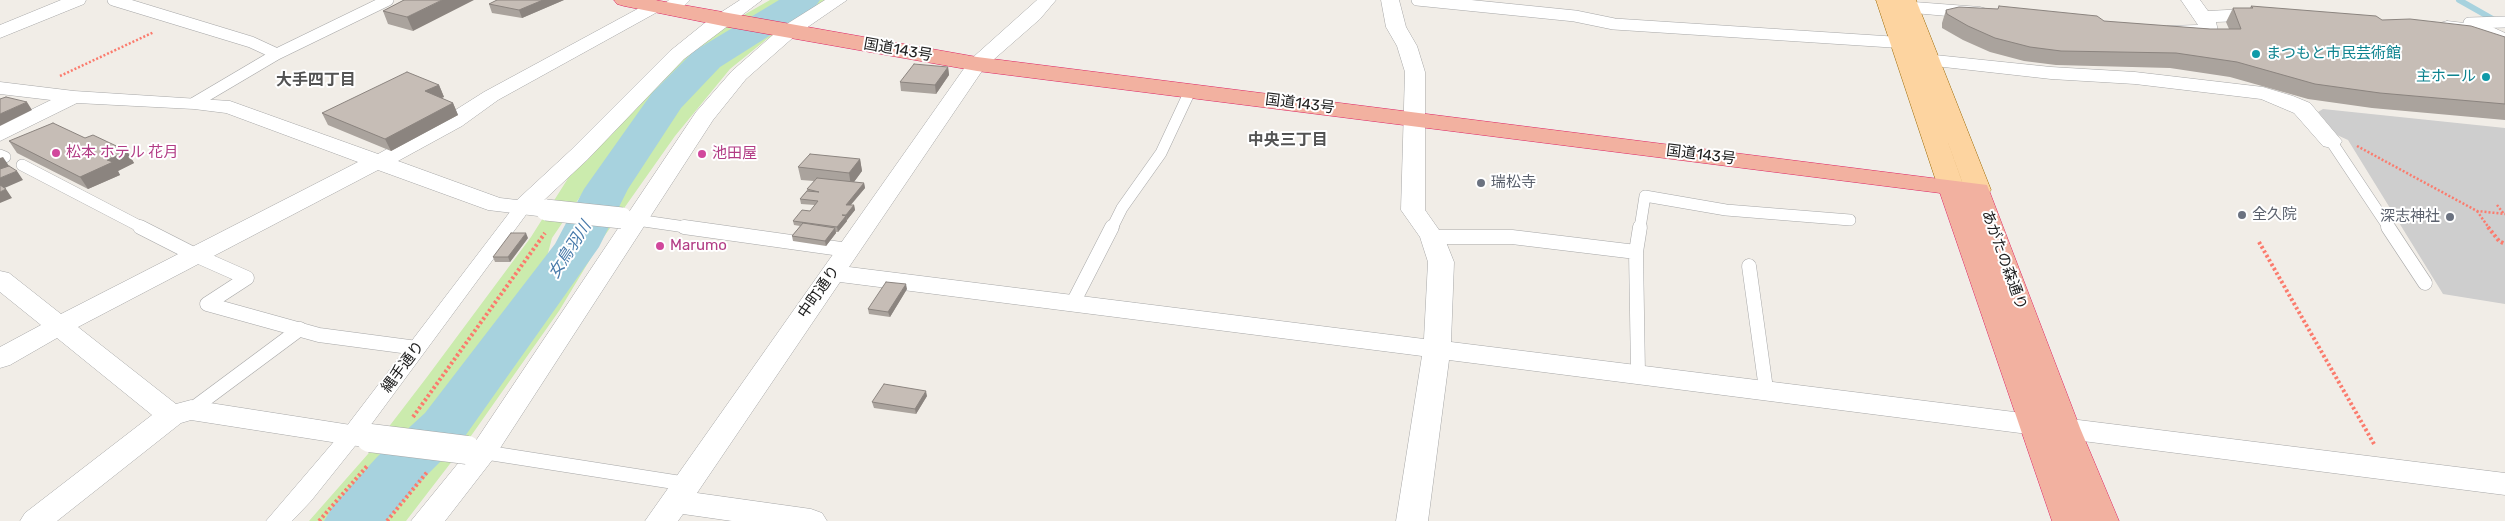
<!DOCTYPE html>
<html>
<head>
<meta charset="utf-8">
<style>
  body { margin:0 }
  canvas { display:block; background:#f1ede7 }
</style>
</head>
<body>
<canvas width="2505" height="521"></canvas>
<script>
const g = document.querySelector('canvas').getContext('2d');
g.lineJoin = 'round';
function fillPath(path, color) { g.fillStyle = color; g.fill(path, 'evenodd'); }
const shape = rows => new Path2D(rows.map(r => 'M' + r).join(''));
function strokePath(path, color, width, dash) { g.strokeStyle = color; g.lineWidth = width; g.lineCap = dash ? 'butt' : 'round'; g.setLineDash(dash || []); g.stroke(path); }
function drawText(font, color, halo, rows, align = 'center') {
  g.font = font + ' Rubik,"Noto Sans JP",sans-serif'; g.lineWidth = 4; g.setLineDash([]); g.textBaseline = 'middle'; g.strokeStyle = halo; g.fillStyle = color; for (const [text, x, y, turn = 0] of rows) {
    g.save(); g.translate(x, y); g.rotate((+turn || 0) * Math.PI / 180); g.textAlign = isNaN(turn) ? turn : align; if (halo) g.strokeText(text, 0, 0); g.fillText(text, 0, 0); g.restore();
  }
}
const religious = shape([
  [2323,109,2505,128,2505,304,2443,294,2348,140,2337,135,2318,112]
]);
const grass = shape([
  [770,0,794,0,742,27,679,73,640,120,586,188,552,238,544,268,513,321,419,433,389,459,334,521,309,521,368,454,427,377,531,237,572,172,668,71,714,32],
  [812,0,828,0,767,39,730,69,675,136,603,238,559,311,466,443,406,521,360,521,403,472,446,430,522,329,587,239,612,190,673,102,713,61,757,37]
]);
const stream = shape([
  [2459,0,2498,22]
]);
const river = shape([
  [779,0,820,0,815,7,720,67,681,108,628,189,599,247,463,439,417,485,386,521,324,521,333,506,377,457,425,413,555,244,584,189,652,93,694,51,779,0]
]);
const pathFar1 = shape([
  [60,76,154,32],
  [2357,146,2477,211,2505,214],
  [2497,205,2504,214],
  [2477,211,2489,228]
]);
const path = shape([
  [2488,227,2499,241,2505,244],
  [2259,242,2374,444],
  [413,417,545,233],
  [319,521,368,465],
  [387,521,428,471]
]);
const serviceFar1 = shape([
  [113,0,251,42,277,54],
  [1417,0,1575,16,1614,24,1907,43],
  [2483,30,2469,23,2505,22],
  [194,103,277,54,388,0],
  [2331,141,2389,228],
  [0,155,5,157],
  [22,165,143,228],
  [637,220,692,228],
  [1112,228,1122,208,1161,153,1190,91],
  [1640,228,1645,196,1726,210,1850,220]
]);
const service = shape([
  [140,227,195,255,247,278,207,304,319,335,417,348],
  [684,227,848,250],
  [2388,227,2425,283],
  [1432,237,1512,237,1636,252],
  [1749,266,1766,389],
  [1073,303,1112,227],
  [1638,373,1636,252,1640,227],
  [191,410,300,329],
  [483,452,687,484]
]);
const pedestrian = shape([
  [522,203,528,204,531,208,528,212,359,441,311,501,292,521,266,521,343,431,516,204,522,203]
]);
const minor = shape([
  [61,0,86,0,84,4,0,38,0,25,61,0],
  [654,0,661,2,663,5,669,0,690,0,677,13,670,15,663,13,661,10,498,100,462,126,398,161,500,198,517,200,571,150,670,51,706,22,740,0,762,0,684,59,587,160,542,202,554,205,558,210,554,215,546,217,488,210,378,170,78,327,176,404,191,400,370,428,380,431,385,438,380,445,370,448,191,420,181,423,57,521,20,521,25,513,152,415,57,338,10,365,0,368,0,347,41,325,0,292,0,271,9,273,61,314,358,162,226,113,194,109,77,103,0,141,0,125,51,100,0,94,0,82,74,91,230,101,378,154,446,116,484,92,654,0],
  [825,0,847,0,796,35,746,79,713,120,493,459,445,521,411,521,473,445,696,112,732,71,782,27,825,0],
  [1037,0,1056,0,1040,19,984,68,849,267,1424,339,1428,262,1420,237,1401,210,1405,72,1397,46,1386,27,1381,0,1399,0,1406,27,1417,46,1425,72,1425,210,1444,237,1454,262,1451,342,2505,473,2505,495,1449,360,1428,521,1396,521,1422,356,840,282,697,493,811,509,822,513,827,521,732,521,683,514,678,521,645,521,970,60,1037,0],
  [1888,0,1980,7,1987,9,1990,13,1987,17,1980,19,1881,10,1879,6,1881,2,1888,0],
  [2181,0,2200,0,2208,11,2265,8,2272,10,2275,14,2272,18,2265,20,2216,22,2218,31,2215,35,2208,37,2167,34,2164,30,2167,26,2198,25,2181,0],
  [2447,21,2490,26,2505,33,2505,46,2479,36,2440,31,2437,27,2440,23,2447,21],
  [1906,52,2051,67,2135,72,2263,87,2293,96,2310,103,2342,141,2339,146,2331,148,2323,146,2294,113,2261,99,2135,84,2051,79,1899,62,1896,58,1899,54,1906,52]
]);
const primary = shape([
  [1876,0,1916,0,1991,190,1987,195,1978,198,1969,195,1965,190,1941,123,1964,187,1960,192,1951,195,1942,192,1938,187,1876,0]
]);
const trunk = shape([
  [614,0,655,0,977,57,1987,185,2080,428,2119,521,2052,521,1940,193,977,71,728,27,624,6,617,4,614,0]
]);
const minorBridgeFar1 = shape([
  [546,210,622,218]
]);
const minorBridge = shape([
  [370,438,467,450]
]);
const wall = shape([
  [404,0,413,31,388,24,383,11],
  [497,0,564,0,522,18,492,13,489,4],
  [2251,6,2382,20,2505,37,2505,120,2372,108,2308,99,2230,77,2170,68,2056,65,2024,61,1990,52,1963,40,1942,28,1942,23,1946,10,2210,29,2229,29,2226,22,2233,8,2250,8],
  [948,67,949,75,936,94,901,91,900,82],
  [439,85,444,97,441,98,453,103,458,115,391,151,328,125,322,113],
  [85,138,127,151,134,163,118,171,120,175,88,189,17,153,9,141],
  [860,159,862,171,854,182,864,183,865,188,851,205,854,205,855,210,847,220,847,221,838,232,836,232,836,233,826,246,793,241,792,236,800,226,794,225,793,221,810,211,815,205,801,204,800,199,814,181,801,180,798,167],
  [528,238,510,262,495,262,493,257],
  [907,289,890,317,869,314,868,309],
  [927,396,916,414,874,408,872,402]
]);
const shadedWall = shape([
  [442,0,474,0,413,31,407,17],
  [543,0,564,0,522,18,519,10],
  [948,67,949,75,936,94,935,85],
  [439,85,444,97,430,103,425,91],
  [27,102,32,110,0,126,0,114],
  [453,103,458,115,391,151,385,139],
  [127,151,134,163,118,171,120,175,88,189,80,177,107,160],
  [3,157,11,169,0,174,0,158],
  [860,159,862,171,851,186,849,173],
  [17,171,23,180,0,190,0,178],
  [864,183,865,188,847,209,846,205],
  [6,189,12,198,0,203,0,192],
  [854,205,855,210,847,220,846,215],
  [846,216,847,221,838,232,837,227],
  [835,228,836,233,826,246,825,241],
  [526,233,528,238,510,262,508,257],
  [906,284,907,289,890,317,888,312],
  [926,391,927,396,916,414,915,409]
]);
const building = shape([
  [404,0,442,0,407,17,383,11,404,0],
  [497,0,543,0,519,10,489,4,497,0],
  [1999,6,2097,16,2104,21,2210,29,2241,29,2233,8,2253,8,2251,6,2376,16,2382,20,2410,19,2471,26,2505,37,2505,104,2380,93,2315,84,2237,62,2176,53,2061,51,2030,47,1995,38,1968,26,1947,14,1946,10,1959,7,1998,9,1999,6],
  [914,64,948,67,935,85,900,82,914,64],
  [407,72,439,85,425,91,453,103,385,139,322,113,407,72],
  [6,97,27,102,0,114,0,99,6,97],
  [53,123,85,138,93,135,127,151,107,160,113,162,80,177,9,141,53,123],
  [810,154,860,159,849,173,798,167,810,154],
  [9,166,17,171,0,178,0,169,9,166],
  [817,178,864,183,846,205,854,205,846,215,842,215,846,216,837,227,793,221,802,210,810,211,818,201,800,199,807,191,819,192,807,189,817,178],
  [0,185,6,189,0,192,0,185],
  [803,223,835,228,825,241,792,236,803,223],
  [511,233,526,233,508,257,493,257,511,233],
  [886,282,906,284,888,312,868,309,886,282],
  [884,384,926,391,915,409,872,402,884,384]
]);
const markers = [
  [2256,54,5,"#0f9aa8"],
  [2486,77,5,"#0f9aa8"],
  [56,153,5,"#d1479c"],
  [702,154,5,"#d1479c"],
  [1481,183,5,"#6b7280"],
  [2242,215,5,"#6b7280"],
  [2450,217,5,"#6b7280"],
  [660,246,5,"#d1479c"]
];
const streetNames = [
  ["国道143号",898,50,10],
  ["国道143号",1300,104,7],
  ["国道143号",1701,155,7],
  ["あがたの森通り",2004,260,70],
  ["中町通り",819,292,-55],
  ["縄手通り",403,367,-53]
];
const cultureNames = [
  ["まつもと市民芸術館",2266,54],
  ["主ホール",2476,77,"right"]
];
const hotelNames = [
  ["松本 ホテル 花月",66,153],
  ["池田屋",712,154],
  ["Marumo",670,246]
];
const worshipNames = [
  ["瑞松寺",1491,183],
  ["全久院",2252,215],
  ["深志神社",2440,217,"right"]
];
const neighbourhoodNames = [
  ["大手四丁目",316,80],
  ["中央三丁目",1288,140]
];
const waterNames = [
  ["女鳥羽川",570,250,-57]
];
fillPath(religious, '#cecece');
fillPath(grass, '#cbebad');
strokePath(stream, '#a7d2de', 6);
fillPath(river, '#a7d2de');
strokePath(serviceFar1, '#a7a7a7', 12);
strokePath(service, '#a7a7a7', 15);
strokePath(pedestrian, '#a7a7a7', 1);
strokePath(minor, '#a7a7a7', 1);
strokePath(primary, '#9c6800', 1);
strokePath(trunk, '#dd2565', 1);
strokePath(pathFar1, '#fb7b6d', 2.5, [2, 2]);
strokePath(path, '#fb7b6d', 4, [2.5, 2.5]);
strokePath(serviceFar1, '#fff', 11);
strokePath(service, '#fff', 14);
fillPath(pedestrian, '#fff');
fillPath(minor, '#fff');
fillPath(primary, '#fdd4a0');
fillPath(trunk, '#f2b1a0');
strokePath(minorBridgeFar1, '#a7a7a7', 22, []);
strokePath(minorBridge, '#a7a7a7', 29, []);
strokePath(minorBridgeFar1, '#fff', 21);
strokePath(minorBridge, '#fff', 28);
fillPath(wall, '#aaa39d');
fillPath(shadedWall, '#8b847f');
fillPath(building, '#c6bdb6');
strokePath(building, '#8b847f', 1);
for (const [x, y, r, color] of markers) { const dot = new Path2D(); dot.arc(x, y, r, 0, 2 * Math.PI); g.fillStyle = color; g.fill(dot); strokePath(dot, '#fff', 2); }
drawText('15px', '#202020', '#fff', streetNames);
drawText('15px', '#0d838f', '#fff', cultureNames, 'left');
drawText('15px', '#b23c85', '#fff', hotelNames, 'left');
drawText('15px', '#5b616d', '#fff', worshipNames, 'left');
drawText('bold 16px', '#535353', '#fff', neighbourhoodNames);
drawText('italic 16px', '#487aaa', '#fff', waterNames);
</script>
</body>
</html>
